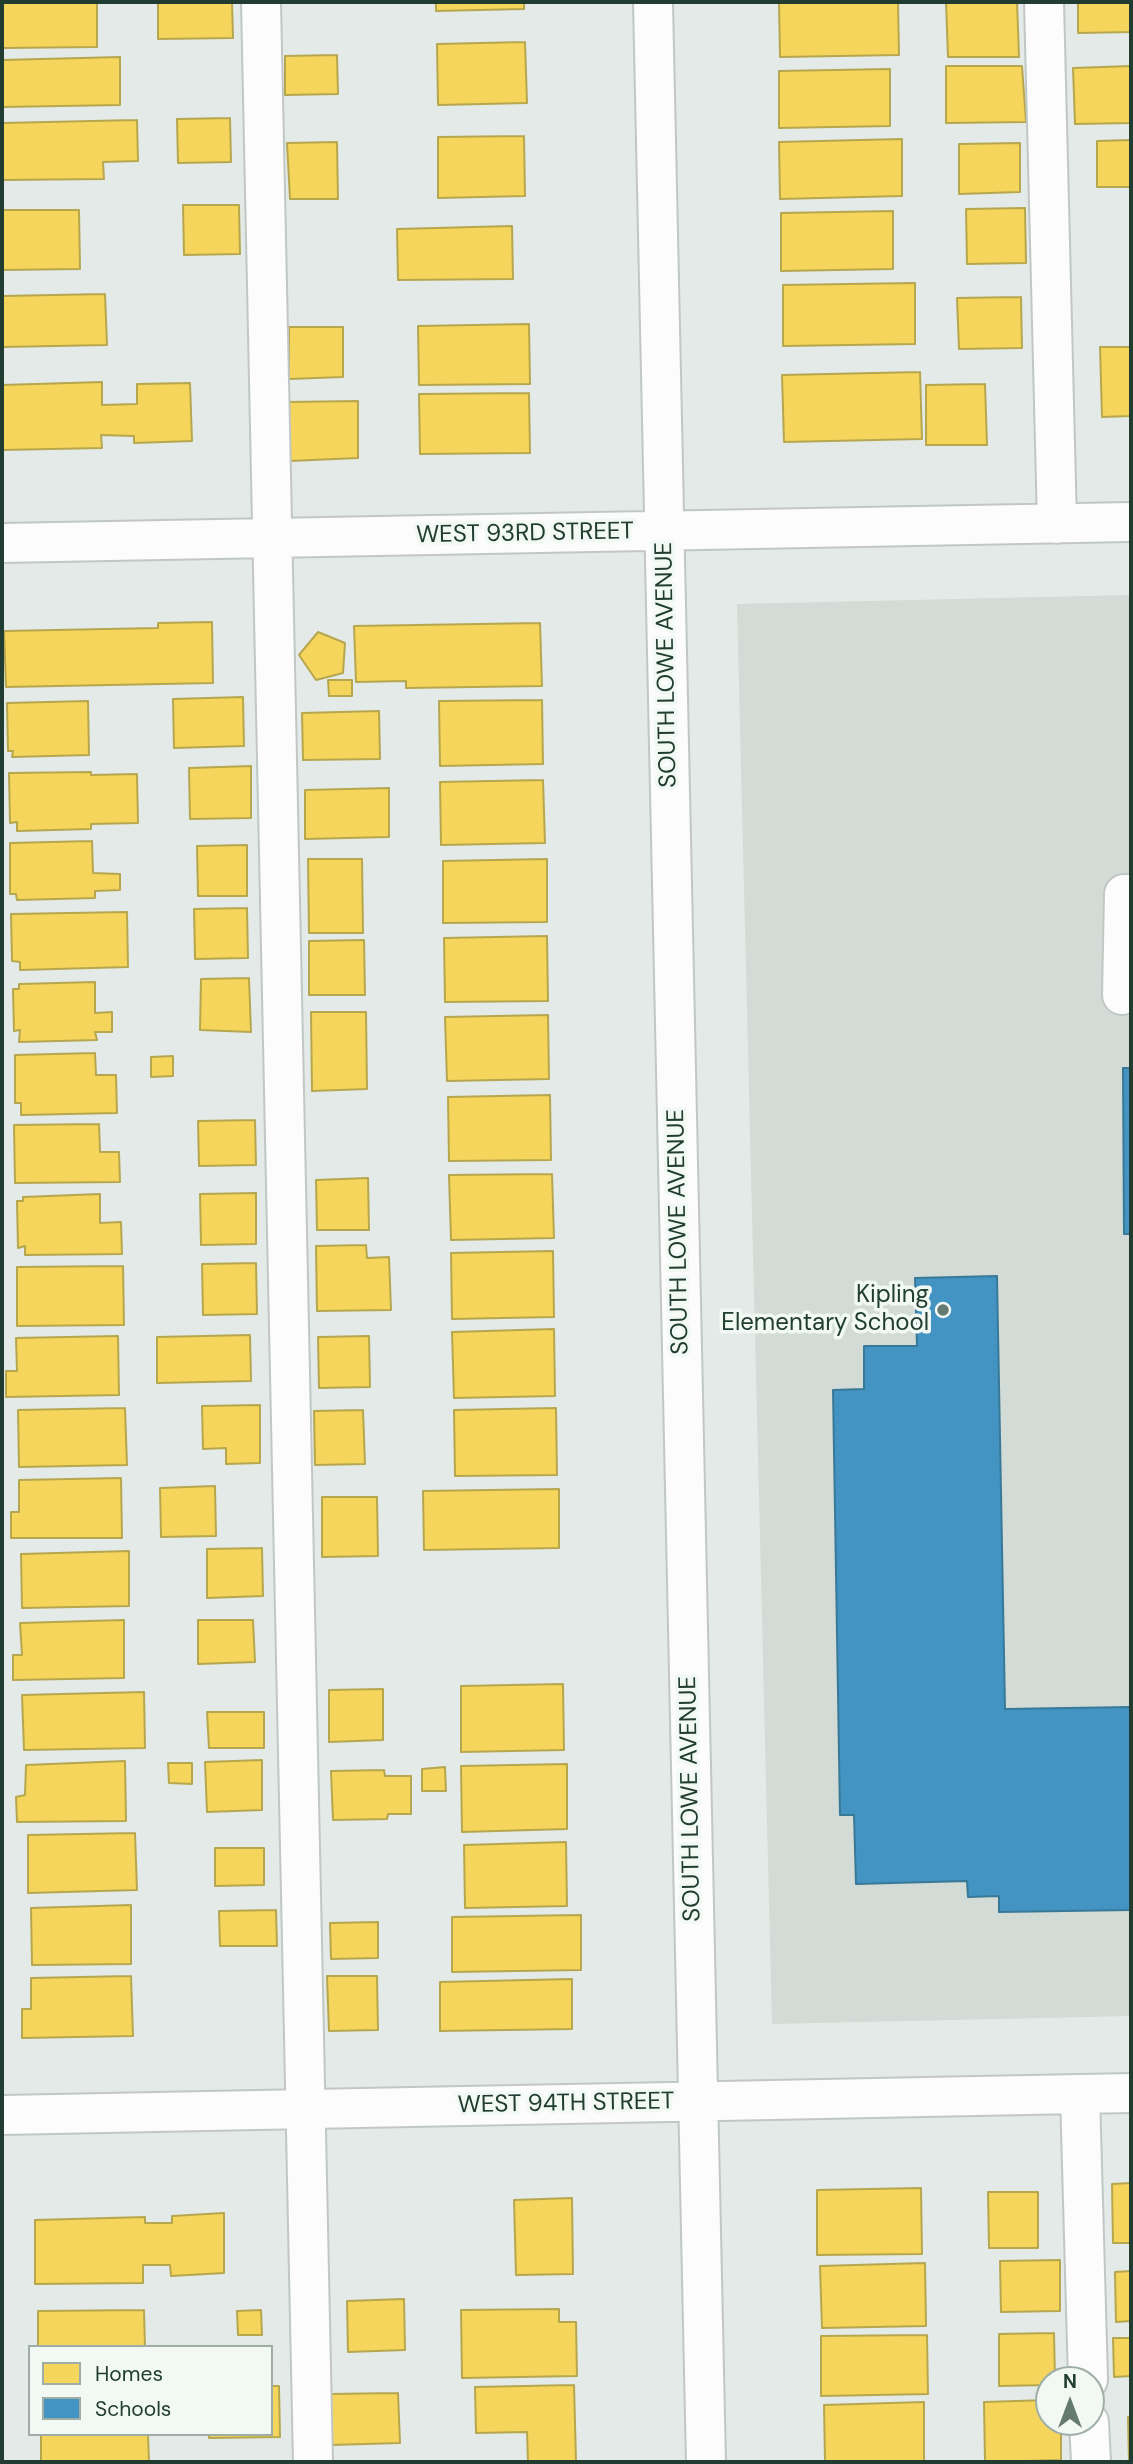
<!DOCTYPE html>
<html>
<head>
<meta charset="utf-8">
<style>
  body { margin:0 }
  #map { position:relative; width:1133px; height:2464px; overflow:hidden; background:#e4eae7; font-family:"DM Sans",sans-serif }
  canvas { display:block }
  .frame { position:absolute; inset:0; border:4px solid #213d32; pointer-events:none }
  .legend { position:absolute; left:28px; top:2345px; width:245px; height:91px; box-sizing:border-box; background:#f2f9f4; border:2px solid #9eaea6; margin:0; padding:9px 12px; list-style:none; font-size:21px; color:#213d32 }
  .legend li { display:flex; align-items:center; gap:14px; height:35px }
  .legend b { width:35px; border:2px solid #9eaea6 }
  .north { position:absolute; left:1035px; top:2366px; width:70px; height:70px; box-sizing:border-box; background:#f2f9f4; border:2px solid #9eaea6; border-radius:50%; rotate:0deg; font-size:19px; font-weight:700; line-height:28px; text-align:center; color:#213d32 }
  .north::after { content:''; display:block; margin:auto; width:24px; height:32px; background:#657a71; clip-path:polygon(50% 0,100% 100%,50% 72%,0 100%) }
</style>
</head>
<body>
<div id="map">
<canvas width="1133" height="2464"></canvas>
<div class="frame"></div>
<ul class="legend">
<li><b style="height:19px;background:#f6d55c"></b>Homes</li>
<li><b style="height:19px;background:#4393c3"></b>Schools</li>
</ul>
<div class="north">N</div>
</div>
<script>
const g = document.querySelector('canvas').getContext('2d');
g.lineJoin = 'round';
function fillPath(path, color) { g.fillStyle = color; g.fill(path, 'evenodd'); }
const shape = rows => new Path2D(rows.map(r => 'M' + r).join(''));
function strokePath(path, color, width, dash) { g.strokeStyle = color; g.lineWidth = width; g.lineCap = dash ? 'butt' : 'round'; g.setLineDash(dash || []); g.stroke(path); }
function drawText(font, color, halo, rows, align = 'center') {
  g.font = font + ' "DM Sans",sans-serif'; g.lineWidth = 7; g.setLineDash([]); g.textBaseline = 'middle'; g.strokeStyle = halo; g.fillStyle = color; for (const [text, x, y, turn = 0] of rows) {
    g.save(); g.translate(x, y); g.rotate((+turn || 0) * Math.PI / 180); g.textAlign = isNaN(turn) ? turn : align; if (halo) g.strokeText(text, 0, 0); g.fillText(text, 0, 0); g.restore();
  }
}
const built = shape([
  [1131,595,1131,2016,772,2024,737,604]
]);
const homes = shape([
  [2,2,97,2,97,47,2,48,2,2],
  [158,2,232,2,233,38,158,39,158,2],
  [436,2,524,2,524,9,436,11,436,2],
  [779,2,898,2,899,55,780,57,779,2],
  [946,2,1017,2,1019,57,948,57,946,2],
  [1078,2,1131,2,1131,32,1078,33,1078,2],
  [525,42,527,103,438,105,437,44,525,42],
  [337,55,338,94,285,95,285,56,337,55],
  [120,57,120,105,2,107,2,60,120,57],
  [946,66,1022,66,1026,122,946,123,946,66],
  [1131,66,1131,123,1075,124,1073,68,1131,66],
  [890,69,890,126,779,128,779,71,890,69],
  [230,118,231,162,178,163,177,119,230,118],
  [137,120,138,161,103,162,104,179,2,180,2,123,137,120],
  [524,136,525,196,438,198,438,137,524,136],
  [902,139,902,196,780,199,779,142,902,139],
  [1131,140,1131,187,1097,187,1097,141,1131,140],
  [337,142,338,199,290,199,287,143,337,142],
  [1020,143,1020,192,959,194,959,144,1020,143],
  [183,205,239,205,240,254,184,255,183,205],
  [1025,208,1026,263,967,264,966,209,1025,208],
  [2,210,79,210,80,269,2,270,2,210],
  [893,211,893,269,781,271,781,213,893,211],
  [512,226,513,279,398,280,397,229,512,226],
  [915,283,915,344,783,346,783,285,915,283],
  [105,294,107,345,2,347,2,296,105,294],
  [1021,297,1022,348,959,349,957,298,1021,297],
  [529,324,530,384,419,385,418,326,529,324],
  [289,327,343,327,343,377,289,379,289,327],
  [1100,347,1131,347,1131,416,1102,417,1100,347],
  [920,372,922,439,784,442,782,375,920,372],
  [102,382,102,405,137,404,137,384,190,383,192,441,134,443,134,436,101,435,102,448,2,450,2,385,102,382],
  [985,384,987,445,926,445,926,385,985,384],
  [529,393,530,453,420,454,419,394,529,393],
  [358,401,358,458,290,461,288,402,358,401],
  [212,622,213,683,6,687,4,631,158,628,158,623,212,622],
  [540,623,542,686,406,688,406,681,356,682,354,626,540,623],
  [318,632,345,643,343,673,316,680,299,655,318,632],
  [328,680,352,680,352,696,329,696,328,680],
  [243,697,244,746,174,748,173,699,243,697],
  [542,700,543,764,440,766,439,701,542,700],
  [88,701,89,755,12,757,13,751,8,751,7,703,88,701],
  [379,711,380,759,303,760,302,713,379,711],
  [251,766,251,818,190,819,189,768,251,766],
  [91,772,91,775,137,774,138,823,91,824,91,829,17,831,17,822,10,823,9,773,91,772],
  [543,780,545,843,441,845,440,782,543,780],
  [389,788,389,837,305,839,305,790,389,788],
  [92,841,93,873,120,874,120,890,95,891,95,898,17,900,16,894,10,894,10,843,92,841],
  [247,845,247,896,198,896,197,846,247,845],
  [308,859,362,859,363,933,309,933,308,859],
  [547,859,547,922,443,923,443,861,547,859],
  [247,908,248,958,195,959,194,909,247,908],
  [127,912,128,967,20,970,20,962,12,961,11,914,127,912],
  [547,936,548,1001,445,1002,444,938,547,936],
  [364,940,365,995,309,995,309,941,364,940],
  [249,978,251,1032,200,1030,201,979,249,978],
  [95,982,95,1013,112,1012,112,1032,95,1032,97,1040,19,1042,20,1030,14,1031,13,989,19,989,19,984,95,982],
  [311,1012,366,1012,367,1089,312,1091,311,1012],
  [548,1015,549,1079,447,1081,445,1017,548,1015],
  [95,1053,96,1075,116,1075,117,1113,21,1115,21,1103,15,1103,15,1055,95,1053],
  [173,1056,173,1076,151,1077,151,1057,173,1056],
  [550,1095,551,1160,449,1161,448,1097,550,1095],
  [255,1120,256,1165,199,1166,198,1121,255,1120],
  [99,1124,100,1152,119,1152,120,1182,15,1183,14,1125,99,1124],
  [552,1174,554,1238,451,1240,449,1175,552,1174],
  [368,1178,369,1230,317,1230,316,1180,368,1178],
  [256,1193,256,1244,201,1245,200,1194,256,1193],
  [100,1194,100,1223,121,1222,122,1254,25,1255,25,1246,18,1248,17,1201,23,1201,23,1197,100,1194],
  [366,1245,367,1258,389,1257,391,1310,317,1311,316,1246,366,1245],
  [553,1251,554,1317,452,1319,451,1253,553,1251],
  [256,1263,257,1314,203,1315,202,1264,256,1263],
  [123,1266,124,1325,17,1326,17,1267,123,1266],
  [554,1329,555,1396,454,1398,452,1332,554,1329],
  [250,1335,251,1381,157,1383,157,1337,250,1335],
  [118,1336,119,1395,6,1397,6,1371,17,1371,16,1338,118,1336],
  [369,1336,370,1387,319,1388,318,1337,369,1336],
  [260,1405,260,1463,226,1464,226,1448,203,1449,202,1406,260,1405],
  [125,1408,127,1465,19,1467,18,1410,125,1408],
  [556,1408,557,1475,455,1476,454,1410,556,1408],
  [363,1410,365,1464,315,1465,314,1411,363,1410],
  [121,1478,122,1538,11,1538,11,1512,19,1512,19,1480,121,1478],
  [215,1486,216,1536,161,1537,160,1488,215,1486],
  [559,1489,559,1548,424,1550,423,1491,559,1489],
  [322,1497,377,1497,378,1556,322,1557,322,1497],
  [262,1548,263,1596,207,1598,207,1549,262,1548],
  [129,1551,129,1606,22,1608,21,1554,129,1551],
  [124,1620,124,1678,13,1680,13,1655,22,1655,20,1623,124,1620],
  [198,1620,253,1620,255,1662,198,1664,198,1620],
  [563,1684,564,1750,461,1752,461,1686,563,1684],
  [383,1689,383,1740,329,1742,329,1690,383,1689],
  [144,1692,145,1748,24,1750,22,1695,144,1692],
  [207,1712,264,1712,264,1748,209,1748,207,1712],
  [262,1760,262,1810,207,1812,205,1762,262,1760],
  [125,1761,126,1821,17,1822,16,1797,25,1795,26,1765,125,1761],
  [168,1763,192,1763,192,1784,169,1783,168,1763],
  [567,1764,567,1829,462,1832,461,1766,567,1764],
  [445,1767,446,1791,422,1791,422,1769,445,1767],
  [384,1770,385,1776,411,1776,411,1814,388,1814,387,1819,333,1820,331,1771,384,1770],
  [135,1833,137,1890,28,1893,28,1835,135,1833],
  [566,1842,567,1906,465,1908,464,1845,566,1842],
  [215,1848,264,1848,264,1885,215,1886,215,1848],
  [131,1905,131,1964,32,1965,31,1908,131,1905],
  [276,1910,277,1946,220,1946,219,1911,276,1910],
  [581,1915,581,1970,452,1972,452,1917,581,1915],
  [378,1922,378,1958,331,1959,330,1923,378,1922],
  [131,1976,133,2036,22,2038,22,2009,31,2009,31,1978,131,1976],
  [327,1976,377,1976,378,2030,329,2031,327,1976],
  [572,1979,572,2029,440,2031,440,1982,572,1979],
  [1131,2183,1131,2243,1113,2243,1112,2184,1131,2183],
  [921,2188,922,2254,817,2255,817,2190,921,2188],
  [988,2192,1038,2192,1038,2248,989,2248,988,2192],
  [572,2198,573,2274,516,2275,514,2200,572,2198],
  [224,2213,224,2273,171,2276,170,2265,143,2265,143,2283,35,2284,35,2220,145,2217,145,2223,172,2223,172,2216,224,2213],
  [1060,2260,1060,2311,1001,2312,1000,2261,1060,2260],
  [925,2263,926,2326,822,2328,820,2266,925,2263],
  [1131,2271,1131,2321,1116,2322,1115,2272,1131,2271],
  [404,2299,405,2350,348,2352,347,2301,404,2299],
  [559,2309,559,2322,576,2322,577,2376,462,2378,461,2310,559,2309],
  [144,2310,145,2347,38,2347,38,2311,144,2310],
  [261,2310,262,2335,238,2335,237,2311,261,2310],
  [1054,2333,1055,2380,1049,2380,1049,2385,999,2386,999,2334,1054,2333],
  [927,2335,928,2394,821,2396,821,2336,927,2335],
  [1113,2338,1131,2338,1131,2376,1114,2377,1113,2338],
  [574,2385,576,2461,528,2462,527,2432,476,2433,475,2387,574,2385],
  [271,2386,279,2386,280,2437,209,2438,209,2434,271,2434,271,2386],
  [398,2393,400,2443,331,2445,330,2394,398,2393],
  [1049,2400,1049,2422,1061,2422,1061,2460,985,2462,984,2402,1049,2400],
  [924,2402,924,2462,825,2462,824,2405,924,2402],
  [1128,2417,1131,2417,1131,2462,1129,2462,1128,2417],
  [41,2434,148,2434,149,2462,41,2462,41,2434]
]);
const schools = shape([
  [1123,1068,1131,1068,1131,1234,1124,1234,1123,1068],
  [997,1276,1005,1709,1131,1707,1131,1910,999,1912,999,1896,968,1897,967,1881,856,1884,854,1815,840,1815,833,1390,864,1389,864,1346,917,1346,915,1278,997,1276]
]);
const minor = shape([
  [261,2,313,2462],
  [653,2,706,2462],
  [1044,2,1057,524],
  [2,543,1131,522],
  [1122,995,1124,894,1131,894],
  [1080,2094,1088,2380],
  [2,2115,1131,2093],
  [1089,2422,1091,2462]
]);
const markers = [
  [943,1310,7,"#657a71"]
];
const streetNames = [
  ["WEST 93RD STREET",525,534,-1],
  ["SOUTH LOWE AVENUE",667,665,-91],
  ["SOUTH LOWE AVENUE",679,1232,-91],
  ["SOUTH LOWE AVENUE",691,1799,-91],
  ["WEST 94TH STREET",566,2104,-1]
];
const poiNames = [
  ["Kipling",929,1296],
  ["Elementary School",929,1324]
];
fillPath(built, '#d2dbd6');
fillPath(homes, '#f6d55c');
strokePath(homes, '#b6a74f', 2);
fillPath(schools, '#4393c3');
strokePath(schools, '#397998', 2);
strokePath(minor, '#c1c7c4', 42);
strokePath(minor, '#fbfcfb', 38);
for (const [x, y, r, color] of markers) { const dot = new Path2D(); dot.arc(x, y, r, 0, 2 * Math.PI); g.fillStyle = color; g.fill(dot); strokePath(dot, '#f2f9f4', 2.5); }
drawText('24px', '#213d32', '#f2f9f4', streetNames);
drawText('24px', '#213d32', '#f2f9f4', poiNames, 'right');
</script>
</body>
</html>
